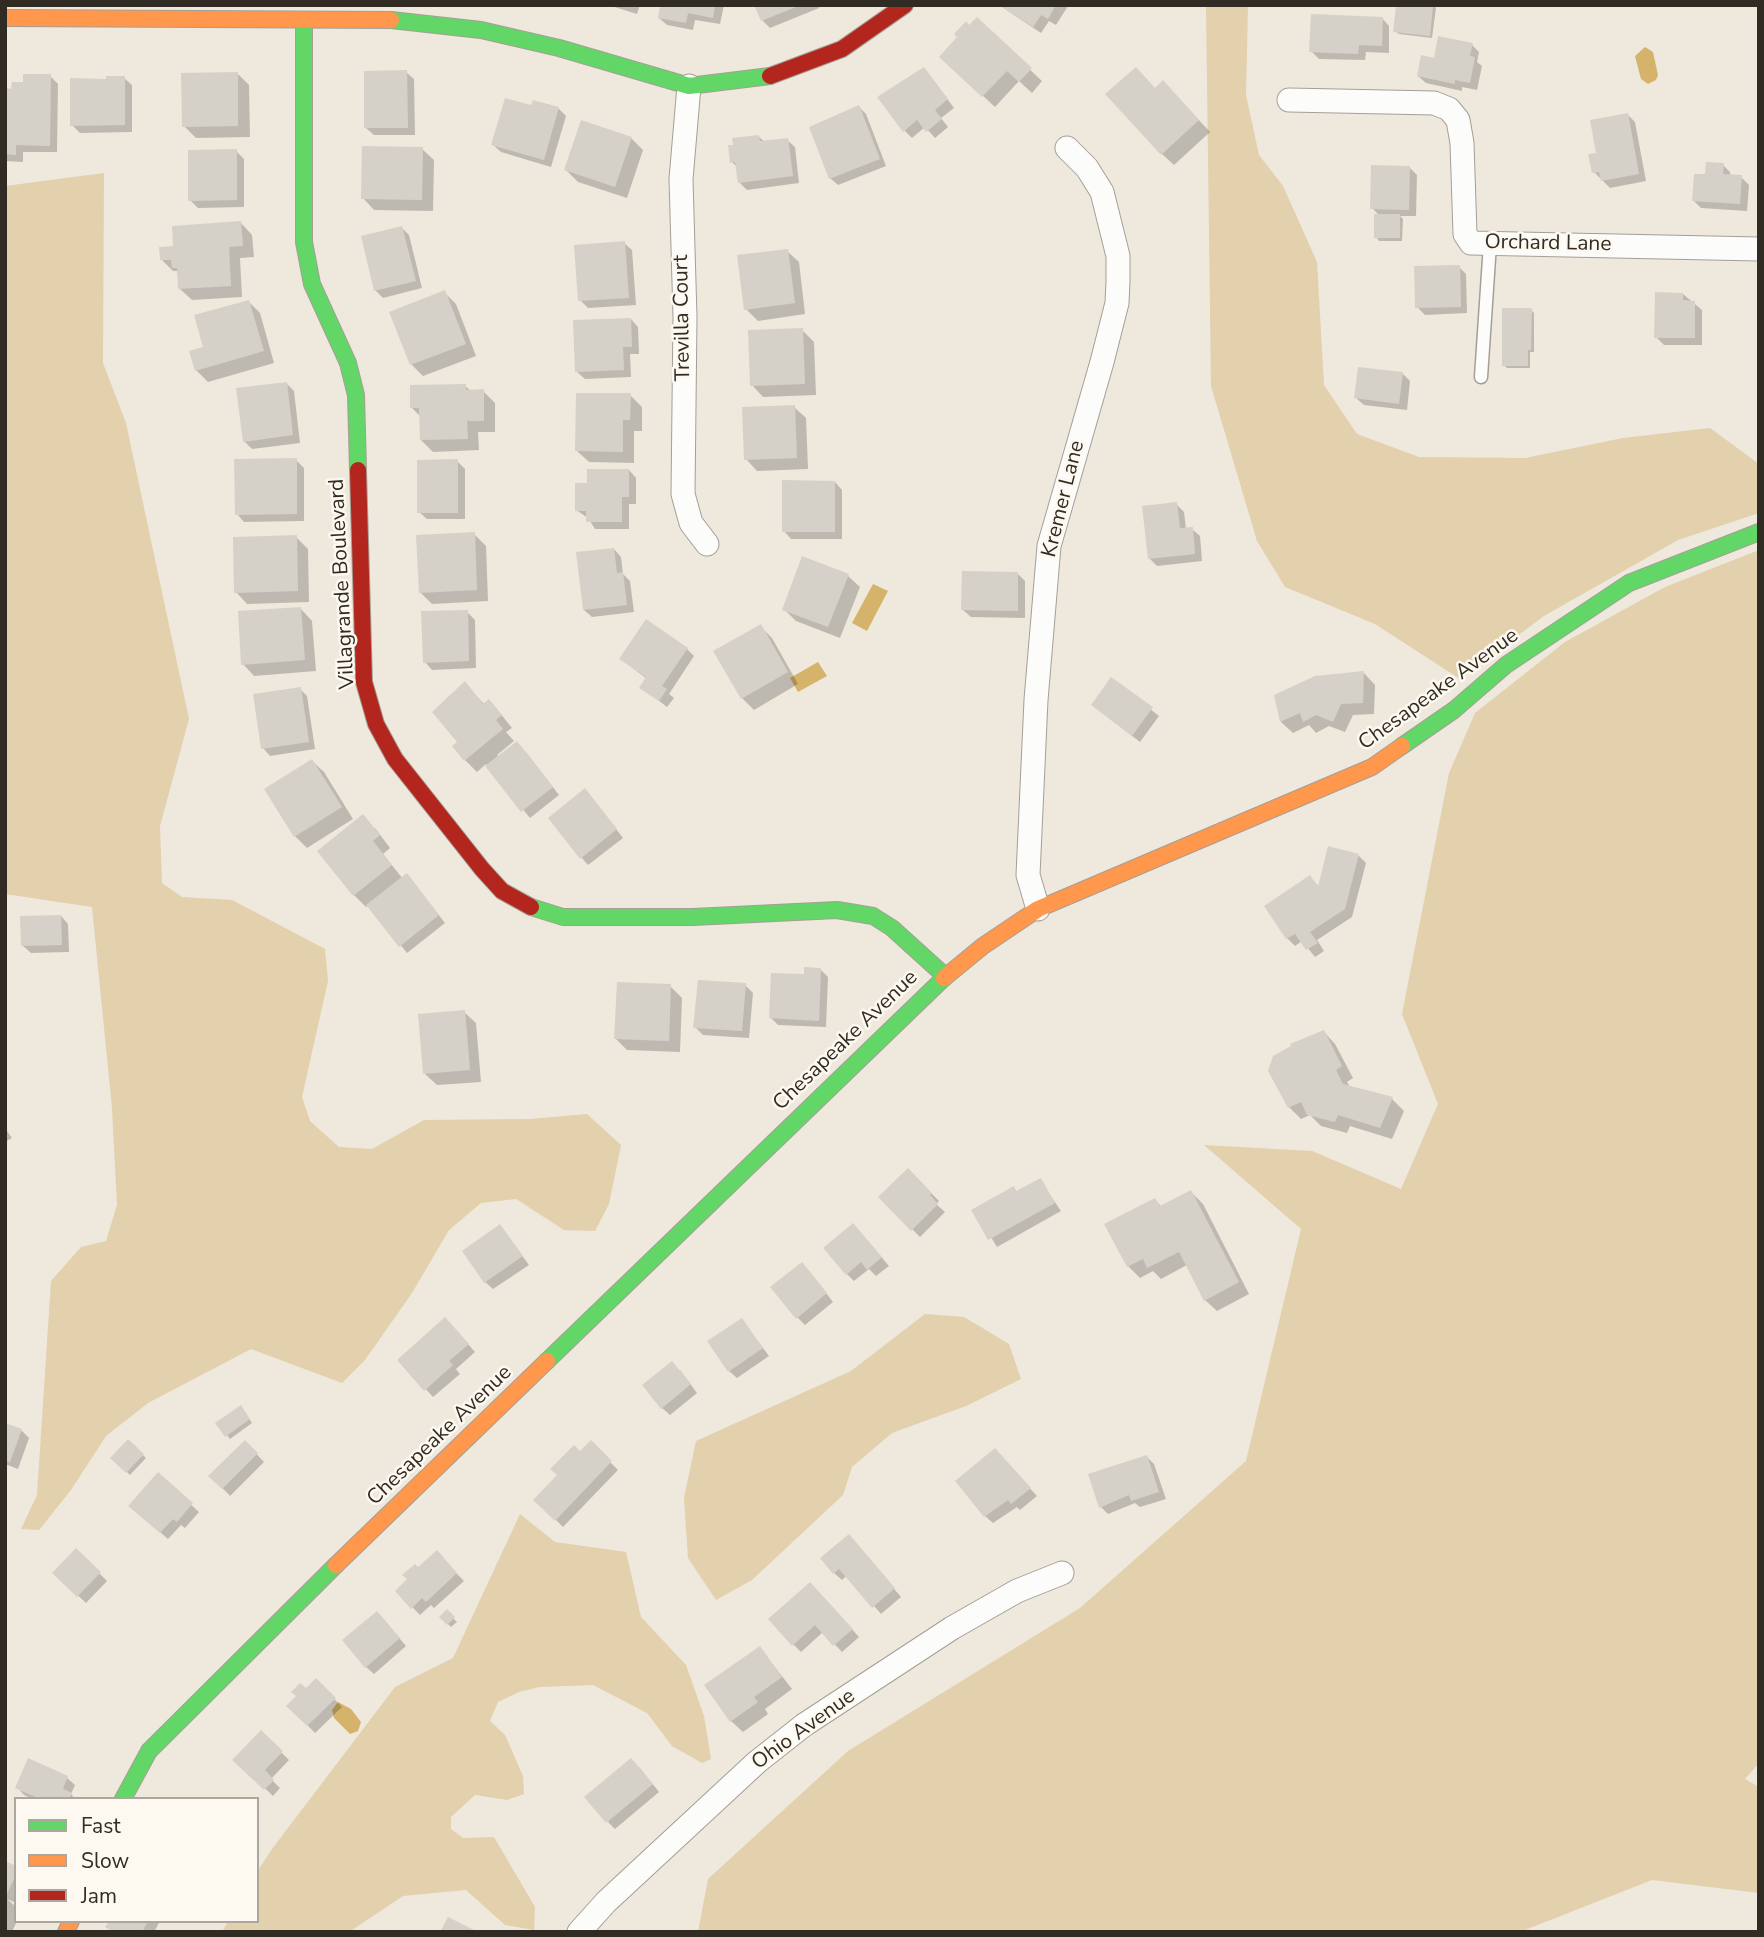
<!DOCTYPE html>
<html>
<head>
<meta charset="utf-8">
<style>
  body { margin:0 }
  #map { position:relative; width:1764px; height:1937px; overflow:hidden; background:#eee8dd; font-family:"Nunito Sans",sans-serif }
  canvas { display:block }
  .frame { position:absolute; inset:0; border:7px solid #302c24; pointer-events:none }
  .legend { position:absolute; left:14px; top:1797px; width:245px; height:126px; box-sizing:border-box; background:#fdf8f0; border:2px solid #aba69e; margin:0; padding:9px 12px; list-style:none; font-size:21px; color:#302c24 }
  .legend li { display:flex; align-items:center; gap:14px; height:35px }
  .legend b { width:35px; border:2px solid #aba69e }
</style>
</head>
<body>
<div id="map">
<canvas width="1764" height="1937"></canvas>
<div class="frame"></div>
<ul class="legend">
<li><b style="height:9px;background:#63d668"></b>Fast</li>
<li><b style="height:9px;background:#ff974d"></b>Slow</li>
<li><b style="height:9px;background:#b3261e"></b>Jam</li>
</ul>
</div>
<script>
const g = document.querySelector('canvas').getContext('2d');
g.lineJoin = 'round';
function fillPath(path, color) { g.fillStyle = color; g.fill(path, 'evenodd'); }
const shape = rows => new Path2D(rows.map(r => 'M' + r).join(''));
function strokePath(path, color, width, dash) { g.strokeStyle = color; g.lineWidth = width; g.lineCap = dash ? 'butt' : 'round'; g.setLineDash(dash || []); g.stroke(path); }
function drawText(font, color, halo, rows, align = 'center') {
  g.font = font + ' "Nunito Sans",sans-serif'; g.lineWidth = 5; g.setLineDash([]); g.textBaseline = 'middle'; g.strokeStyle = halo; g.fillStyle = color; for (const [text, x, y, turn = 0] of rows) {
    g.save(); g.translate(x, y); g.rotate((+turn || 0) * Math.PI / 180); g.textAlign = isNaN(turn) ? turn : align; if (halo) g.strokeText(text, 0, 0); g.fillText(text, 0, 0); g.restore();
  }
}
const green = shape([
  [1206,5,1248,5,1246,95,1259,155,1283,186,1317,262,1324,385,1357,434,1419,457,1525,458,1623,438,1710,428,1759,464,1759,513,1678,540,1544,616,1460,679,1375,624,1285,587,1257,541,1211,386],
  [104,173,103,363,126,423,189,719,160,826,162,883,182,897,232,900,325,949,328,981,302,1097,310,1121,339,1147,372,1149,424,1120,530,1119,587,1114,621,1145,609,1204,595,1231,564,1230,516,1199,481,1203,449,1230,412,1293,365,1360,342,1383,251,1349,148,1403,106,1436,71,1490,39,1530,21,1529,37,1495,51,1281,81,1247,106,1241,117,1205,112,1108,92,907,5,894,5,186],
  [1759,550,1759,1763,1745,1779,1759,1787,1759,1893,1652,1880,1520,1932,698,1932,708,1879,848,1751,1080,1608,1246,1461,1301,1229,1204,1145,1312,1151,1401,1189,1438,1104,1402,1014,1449,773,1475,713,1565,642,1665,587],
  [925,1314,964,1317,1009,1344,1021,1379,966,1406,892,1433,852,1467,843,1495,752,1580,716,1600,688,1558,684,1498,696,1441,851,1371],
  [520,1514,555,1542,626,1552,641,1617,686,1665,704,1716,711,1759,702,1763,672,1746,647,1713,593,1685,540,1687,519,1692,498,1702,490,1721,505,1735,523,1776,524,1794,507,1800,475,1795,451,1817,451,1829,463,1838,494,1837,535,1907,534,1930,505,1925,466,1890,403,1896,349,1932,222,1932,228,1921,257,1921,257,1872,272,1849,395,1687,453,1658]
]);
const water = shape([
  [1645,47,1653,52,1658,75,1656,80,1648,84,1641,79,1635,56],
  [873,584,888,591,867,631,852,623],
  [818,662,827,676,798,692,790,678],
  [338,1702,351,1709,361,1722,358,1731,350,1734,334,1718,332,1710]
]);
const shadow = shape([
  [608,5,640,5,637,14],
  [662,5,724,5,720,24,695,20,693,30,667,25,659,18],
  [756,5,818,5,819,8,770,28,762,20],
  [999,5,1067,5,1068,6,1056,25,1049,21,1041,33],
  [1398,5,1433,5,1436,8,1432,38,1399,34,1395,31],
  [1382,18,1389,26,1389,53,1366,52,1365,60,1319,59,1311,51],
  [977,20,1042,81,1032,93,1019,81,995,107,953,68,969,28],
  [1472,45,1479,52,1477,62,1482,66,1477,90,1462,87,1462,91,1426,83,1418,76,1435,60],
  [406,72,414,79,415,135,374,135,366,128],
  [237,73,249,85,250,137,196,138,184,126],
  [50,76,58,84,57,152,23,152,23,162,5,161,5,90,13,90],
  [931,77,954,108,941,118,948,127,935,138,925,127,912,138,904,130],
  [124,78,132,85,132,132,80,133,72,125,107,81],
  [1155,89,1175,94,1210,132,1174,165,1162,154],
  [532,107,558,108,566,116,551,167,501,152,493,145],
  [859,107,866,114,886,166,838,185,830,178],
  [1628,115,1635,122,1646,181,1610,188,1594,172,1598,154],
  [759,137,765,142,787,140,795,147,799,183,747,190,740,183,738,168,732,162],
  [631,138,643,150,627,198,578,182,566,170],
  [422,149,434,160,433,211,374,210,363,198],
  [236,151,244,159,244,207,198,208,190,200],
  [1723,165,1730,172,1730,177,1741,177,1749,185,1747,211,1701,208,1694,201,1707,176],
  [1410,168,1417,175,1416,216,1400,216,1403,219,1402,241,1379,241,1376,237,1379,215,1372,208],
  [241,223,252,235,254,257,240,258,242,297,192,300,180,289,177,271,173,271,162,260,175,248],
  [402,228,409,235,422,288,383,298,375,290],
  [624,243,632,250,636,305,588,308,580,300],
  [787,251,799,262,805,314,758,321,746,309],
  [1459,267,1466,274,1467,313,1425,315,1417,307],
  [444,292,456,304,476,356,423,376,411,364],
  [1683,294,1702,310,1702,345,1664,345,1656,337],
  [249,302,260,313,274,363,208,382,196,370,205,348],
  [1531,310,1534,313,1534,352,1530,352,1530,368,1507,368,1504,365],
  [631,319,638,327,639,354,630,354,631,377,585,379,577,372],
  [802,330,814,342,816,395,763,397,752,385],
  [1402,373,1410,381,1407,410,1364,405,1356,398],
  [286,383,294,391,300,443,252,449,244,441],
  [465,386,471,391,483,391,495,403,495,432,478,432,479,450,433,452,421,440,421,417,412,408],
  [630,395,642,407,642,431,634,431,634,463,589,462,577,451],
  [794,407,806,418,808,469,757,471,746,459],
  [296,460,304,468,304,521,244,522,237,514],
  [457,461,465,469,465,519,427,519,419,512],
  [629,470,636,478,636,504,629,504,629,529,595,529,588,518,576,510,589,485],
  [835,482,842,490,842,539,791,539,784,531],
  [1176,504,1184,512,1186,529,1192,529,1200,536,1202,561,1157,566,1149,558],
  [474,534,486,546,488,601,432,604,420,592],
  [296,537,308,549,309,602,247,604,236,592],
  [614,549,621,557,623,574,630,581,634,612,592,617,584,610],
  [1018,574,1025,581,1025,618,971,617,963,610],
  [848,576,860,587,840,638,796,621,784,609],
  [301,609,312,621,316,671,254,676,243,664],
  [467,612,475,620,476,668,432,670,425,662],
  [760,626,772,638,798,684,754,710,742,698],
  [687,649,694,656,669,694,674,698,667,707,641,687,647,679,621,659],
  [1364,673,1375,685,1374,714,1353,715,1345,732,1329,726,1316,733,1309,725,1293,733,1281,722,1276,696],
  [1112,679,1159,716,1140,742,1101,712],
  [465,684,485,705,500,713,512,728,506,732,514,741,497,755,499,757,525,751,559,795,530,818,486,764,477,772,465,760,459,742],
  [300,689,307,696,315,749,270,756,263,748],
  [312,761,324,772,353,819,307,848,295,836],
  [592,798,623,838,588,865,581,857],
  [375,828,390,848,383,854,403,879,414,883,445,923,407,953,369,905,366,907,354,895],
  [1358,855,1366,863,1352,917,1317,940,1324,951,1315,957,1302,941,1295,946,1287,938,1310,877,1319,887],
  [61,916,68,924,69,952,31,953,23,946],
  [821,970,828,977,826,1027,778,1025,770,1017,805,976],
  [745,985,753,993,749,1038,703,1035,695,1027],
  [670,986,682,998,680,1052,627,1050,615,1038],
  [464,1012,476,1023,481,1082,437,1085,425,1074],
  [1324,1032,1335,1044,1353,1078,1347,1082,1350,1087,1392,1099,1404,1111,1392,1139,1350,1126,1347,1133,1321,1126,1310,1115,1301,1119,1289,1107],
  [5,1128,12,1138,5,1142],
  [908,1170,939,1201,936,1204,945,1212,920,1237,880,1197],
  [1040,1180,1061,1211,997,1247,974,1210,1013,1188,1018,1192],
  [1191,1192,1203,1204,1249,1294,1217,1311,1205,1300,1187,1265,1161,1279,1153,1271,1140,1278,1128,1266,1155,1200,1162,1207],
  [500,1226,529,1265,493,1289,485,1282],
  [860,1232,889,1266,876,1276,869,1269,854,1281,847,1274],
  [809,1271,833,1302,805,1325,797,1317],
  [742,1320,769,1356,737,1378,729,1371],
  [453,1327,475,1352,456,1369,460,1374,433,1397,400,1360],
  [680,1370,697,1393,670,1415,662,1408],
  [244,1411,252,1423,230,1439,218,1424],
  [5,1425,21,1430,29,1438,18,1469,5,1464],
  [128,1441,146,1458,130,1475,113,1458],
  [245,1442,264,1462,230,1496,211,1476],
  [591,1443,618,1470,563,1527,536,1500],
  [1147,1457,1154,1464,1166,1499,1140,1507,1135,1503,1108,1514,1101,1507],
  [1002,1458,1037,1496,1020,1510,1017,1507,993,1523,985,1516],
  [158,1475,199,1512,185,1528,181,1525,168,1539,138,1513],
  [856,1544,901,1597,881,1614,847,1575,842,1580,834,1573],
  [76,1550,107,1581,86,1603,54,1573],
  [436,1553,464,1581,434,1608,431,1605,420,1615,397,1591],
  [818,1592,859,1637,842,1652,823,1632,801,1652,793,1644],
  [447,1612,457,1622,451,1627,441,1617],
  [384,1620,406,1646,374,1674,366,1667],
  [760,1648,792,1689,765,1709,768,1714,743,1732,731,1721],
  [316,1680,342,1707,315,1733,289,1706],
  [261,1732,289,1760,271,1779,280,1788,273,1796,235,1760],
  [28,1761,67,1778,75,1785,71,1794,75,1799,33,1799,24,1795,17,1787],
  [639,1767,659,1792,615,1829,608,1822],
  [5,1863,16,1868,16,1898,14,1902,7,1899,16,1907,17,1921,12,1932,5,1932],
  [111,1921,160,1921,154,1932,112,1932]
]);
const building = shape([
  [660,5,715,5,713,18,688,13,686,23,658,18],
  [754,5,801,5,761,21],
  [999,5,1056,5,1048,19,1041,15,1033,27],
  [1396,5,1433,5,1430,36,1393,32],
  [1311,14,1383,17,1382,46,1359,45,1358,54,1309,52],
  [977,17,1032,68,1019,82,1007,71,982,97,939,57,957,37,954,34,966,21,969,25],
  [1438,36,1473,43,1470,56,1475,57,1470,83,1455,80,1455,84,1417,76,1421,55,1434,58],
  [924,67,948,99,935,110,942,119,926,132,917,120,903,132,877,97],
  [1136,67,1155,88,1163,80,1199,120,1161,155,1105,94],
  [407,70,408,128,364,128,364,71],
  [238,72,238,126,182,127,181,73],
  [23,74,51,74,50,146,16,145,16,155,5,154,5,88,11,89,12,82,23,82],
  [106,76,125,76,125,125,70,126,70,78,106,79],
  [505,98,531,105,533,100,559,107,544,160,491,145],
  [859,105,880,159,829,179,809,127],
  [1628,113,1639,174,1601,181,1599,172,1592,173,1588,154,1596,153,1590,120],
  [581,120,632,137,615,187,564,170],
  [759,135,760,141,788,138,793,176,738,183,735,162,730,163,728,145,733,145,732,138],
  [362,146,423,147,422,200,361,199],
  [237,149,237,200,188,201,188,150],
  [1706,162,1724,163,1723,174,1742,175,1740,204,1692,201,1694,174,1705,174],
  [1371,165,1410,166,1409,210,1370,209],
  [1374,214,1400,214,1400,238,1374,238],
  [241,221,243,246,229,247,231,286,178,289,177,268,172,268,171,260,160,260,159,247,173,246,172,226],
  [402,226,416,281,374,291,361,236],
  [625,241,629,298,578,301,574,245],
  [788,249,795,303,744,310,737,255],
  [1460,265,1461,307,1415,308,1414,266],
  [445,290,466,344,410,365,389,312],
  [1655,292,1683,293,1683,300,1695,301,1695,338,1654,338],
  [249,300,264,351,195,371,189,351,203,347,194,315],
  [1502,308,1532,308,1531,350,1528,350,1528,366,1502,366],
  [631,318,632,347,623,347,624,370,575,372,573,320],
  [803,328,805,384,750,386,748,330],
  [1358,367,1403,372,1399,404,1354,398],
  [287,382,293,435,243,442,236,388],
  [466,384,466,390,484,389,484,421,467,421,468,439,420,440,419,408,410,408,410,385],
  [576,393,631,393,630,420,623,420,623,452,575,451],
  [795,405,797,458,744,460,742,407],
  [297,458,297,514,235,515,234,459],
  [458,459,458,513,417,513,417,460],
  [587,469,629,469,629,497,622,497,622,522,586,522,586,511,575,511,575,483,587,483],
  [782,480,835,481,835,532,782,532],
  [1177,502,1180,528,1193,527,1195,554,1148,559,1142,506],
  [475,532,477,590,419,593,416,535],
  [297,535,298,591,234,593,233,537],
  [614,548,617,573,623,572,627,605,583,610,576,552],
  [802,556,849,574,828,627,782,610],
  [962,571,1018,572,1018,611,961,610],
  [301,607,305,660,241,665,238,611],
  [468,610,469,661,423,663,421,611],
  [646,619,688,648,662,686,667,689,659,701,639,688,646,677,619,659],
  [761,624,788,672,741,699,713,651],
  [1364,671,1363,703,1341,704,1333,722,1316,715,1303,722,1300,713,1280,722,1274,695,1315,676],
  [1111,677,1153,707,1132,736,1091,705],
  [465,681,483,704,489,699,502,715,496,720,503,729,464,761,452,746,457,742,432,712],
  [301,687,309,742,261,749,253,694],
  [517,741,553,787,521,812,485,766],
  [312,759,342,807,294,837,264,789],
  [585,788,617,829,580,859,548,818],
  [363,814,380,835,373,841,392,865,353,896,317,851],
  [1328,846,1359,854,1345,909,1310,932,1318,943,1306,950,1295,934,1286,939,1264,906,1310,875,1318,887],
  [407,873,439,915,399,947,366,905],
  [61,915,62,945,21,946,20,916],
  [804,967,821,968,819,1021,769,1018,771,973,804,974],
  [698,980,746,983,742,1031,693,1028],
  [617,982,671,984,669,1041,614,1039],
  [465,1010,470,1070,423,1074,418,1014],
  [1324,1030,1342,1066,1336,1070,1343,1084,1393,1097,1380,1128,1338,1115,1335,1122,1307,1115,1301,1102,1288,1108,1268,1071,1273,1056,1291,1046,1290,1044],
  [908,1168,932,1193,930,1195,938,1204,911,1231,878,1197],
  [1041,1178,1055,1203,988,1240,971,1210,1014,1186,1016,1191],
  [1191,1190,1239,1282,1204,1301,1179,1252,1147,1268,1143,1259,1127,1267,1104,1224,1155,1198,1160,1206],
  [853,1223,882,1257,867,1270,861,1262,846,1275,823,1248],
  [500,1224,523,1256,484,1283,462,1251],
  [802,1262,827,1293,796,1319,770,1287],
  [445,1317,469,1344,449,1361,453,1365,424,1391,397,1360],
  [742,1318,763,1348,728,1372,707,1341],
  [672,1361,691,1384,661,1409,642,1385],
  [241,1405,250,1419,225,1437,215,1423],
  [5,1423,22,1429,10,1462,5,1461],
  [128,1439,144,1454,126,1473,110,1458],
  [245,1440,258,1453,222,1489,208,1476],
  [591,1440,612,1461,555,1521,533,1500,557,1475,550,1469,574,1445,580,1451],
  [995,1448,1031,1488,1011,1504,1008,1500,984,1517,955,1481],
  [1147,1455,1159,1492,1131,1501,1129,1495,1099,1508,1088,1474],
  [158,1472,193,1503,177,1522,173,1519,160,1533,128,1506],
  [849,1534,895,1588,872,1608,839,1569,833,1574,820,1558],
  [76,1548,101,1572,77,1597,52,1573],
  [437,1550,457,1573,426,1602,422,1598,411,1609,395,1591,407,1579,402,1575,415,1564,418,1567],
  [810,1582,853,1629,833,1646,815,1625,792,1646,768,1619],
  [447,1609,455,1617,447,1625,439,1617],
  [377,1611,400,1638,365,1668,342,1640],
  [760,1646,782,1677,754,1697,758,1702,730,1722,704,1685],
  [316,1678,336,1698,307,1726,286,1706,296,1696,291,1692,300,1683,306,1688],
  [261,1730,283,1751,265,1770,274,1780,264,1790,232,1760],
  [28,1758,68,1776,63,1789,72,1793,69,1799,40,1799,15,1788],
  [631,1758,653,1784,606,1823,584,1797],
  [5,1861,16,1866,16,1874,5,1898],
  [448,1917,478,1932,440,1932],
  [109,1921,148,1921,142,1932,112,1932,105,1927]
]);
const lane = shape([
  [1481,377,1490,244]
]);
const street = shape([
  [689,86,681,179,685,317,683,494,691,523,707,544],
  [1289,100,1434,103,1449,109,1458,120,1462,143,1465,234,1471,243,1759,249],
  [1038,909,1028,875,1036,700,1049,546,1102,362,1117,303,1118,281,1118,256,1102,192,1087,168,1067,148],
  [579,1932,606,1902,757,1762,804,1725,952,1628,1017,1591,1062,1573]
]);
const fast = shape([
  [391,20,481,30,559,48,689,86,770,76],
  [304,21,304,242,312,284,348,363,356,395,358,470],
  [1402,746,1454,710,1506,665,1629,583,1759,532],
  [531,907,563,917,693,917,837,910,873,916,892,928,945,976],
  [547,1361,944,978],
  [123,1799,149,1751,336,1565]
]);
const slow = shape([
  [5,18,391,20],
  [944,978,983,946,1038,909,1372,767,1402,746],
  [336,1565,547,1361],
  [66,1932,71,1921]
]);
const jam = shape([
  [770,76,842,49,905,5],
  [358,470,364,682,376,724,395,759,482,869,502,891,531,907]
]);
const streetNames = [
  ["Orchard Lane",1548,244,1],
  ["Trevilla Court",683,318,-91],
  ["Kremer Lane",1064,499,-76],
  ["Villagrande Boulevard",343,584,-93],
  ["Chesapeake Avenue",1439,690,-36],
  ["Chesapeake Avenue",846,1041,-44],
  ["Chesapeake Avenue",440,1436,-44],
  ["Ohio Avenue",804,1730,-36]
];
fillPath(green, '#e3d0ad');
fillPath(water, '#d6b36a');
fillPath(shadow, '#0003');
fillPath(building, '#d6d1c8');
strokePath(lane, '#a49f96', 15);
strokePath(street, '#a49f96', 25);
strokePath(fast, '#a49f96', 18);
strokePath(slow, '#a49f96', 18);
strokePath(jam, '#a49f96', 18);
strokePath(lane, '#fcfcfa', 12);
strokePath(street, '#fcfcfa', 23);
strokePath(fast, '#63d668', 16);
strokePath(slow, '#ff974d', 16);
strokePath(jam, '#b3261e', 16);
drawText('21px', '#302c24', '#fdf8f0', streetNames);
</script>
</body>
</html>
